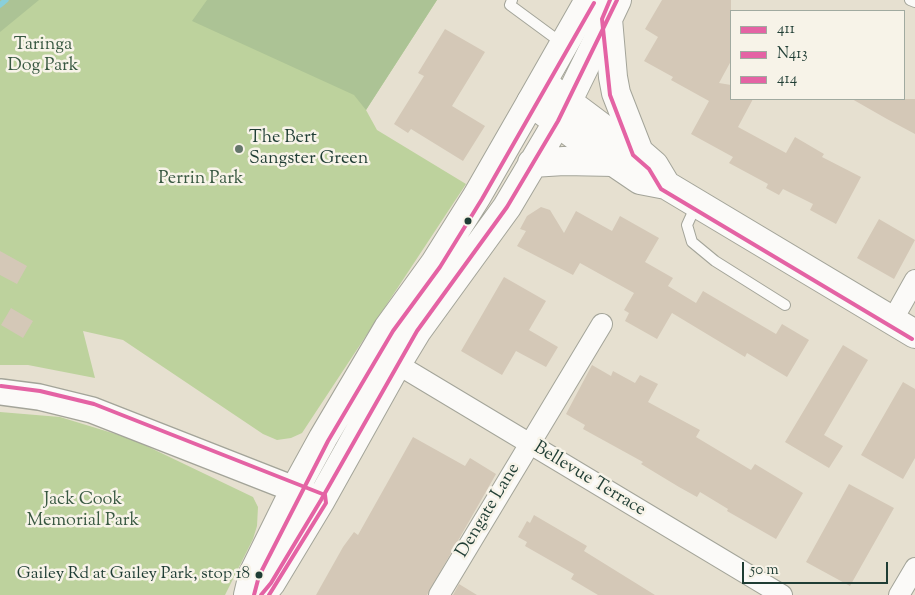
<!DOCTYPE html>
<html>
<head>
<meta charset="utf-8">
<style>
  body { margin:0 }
  #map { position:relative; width:915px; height:595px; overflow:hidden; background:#e6e0d0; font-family:"Sorts Mill Goudy",serif }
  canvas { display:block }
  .legend { position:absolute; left:730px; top:10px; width:175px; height:90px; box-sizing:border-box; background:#f7f3e8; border:1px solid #a1aaa0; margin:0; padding:6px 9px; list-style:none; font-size:15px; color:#1f3d34 }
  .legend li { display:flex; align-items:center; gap:10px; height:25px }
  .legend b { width:25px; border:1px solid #a1aaa0 }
  .scale { position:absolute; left:742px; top:562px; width:146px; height:22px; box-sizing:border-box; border:2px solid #1f3d34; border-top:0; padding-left:6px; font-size:15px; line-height:18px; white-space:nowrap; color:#1f3d34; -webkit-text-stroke:4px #f7f3e8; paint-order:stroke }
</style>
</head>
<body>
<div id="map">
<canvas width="915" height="595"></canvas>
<ul class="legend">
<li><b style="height:6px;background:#e463a4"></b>411</li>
<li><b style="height:6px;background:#e463a4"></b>N413</li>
<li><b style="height:6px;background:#e463a4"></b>414</li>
</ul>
<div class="scale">50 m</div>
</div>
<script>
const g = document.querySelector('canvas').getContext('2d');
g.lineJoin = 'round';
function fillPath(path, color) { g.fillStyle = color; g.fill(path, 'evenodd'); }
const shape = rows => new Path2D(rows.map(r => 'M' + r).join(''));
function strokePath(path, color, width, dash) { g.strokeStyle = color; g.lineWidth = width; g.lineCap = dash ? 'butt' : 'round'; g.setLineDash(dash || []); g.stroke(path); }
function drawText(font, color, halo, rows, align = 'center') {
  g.font = font + ' "Sorts Mill Goudy",serif'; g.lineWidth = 5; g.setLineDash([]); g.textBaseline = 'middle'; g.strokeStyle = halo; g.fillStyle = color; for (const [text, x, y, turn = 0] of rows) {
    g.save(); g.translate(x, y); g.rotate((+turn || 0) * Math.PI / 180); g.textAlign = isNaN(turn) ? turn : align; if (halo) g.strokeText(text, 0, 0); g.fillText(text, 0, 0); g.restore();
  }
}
const green = shape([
  [0,0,437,0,366,110,377,130,466,184,302,433,291,438,277,440,263,434,123,340,83,331,95,378,28,365,0,365],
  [0,412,60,417,132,439,253,497,258,507,257,526,253,539,225,595,0,595]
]);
const forest = shape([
  [0,0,39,0,0,32],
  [207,0,437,0,366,110,354,95,192,21]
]);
const stream = shape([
  [0,5,6,0]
]);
const building = shape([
  [662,0,731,0,731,61,719,83,731,85,731,99,753,99,738,127,786,153,795,137,824,154,822,157,861,177,836,224,810,210,813,204,783,189,779,195,766,188,768,184,729,163,733,157,691,134,709,101,671,80,673,77,644,61,658,37,645,29],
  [445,29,485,52,452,106,485,126,463,161,411,129,408,133,394,124,424,76,418,73],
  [852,99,915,99,915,134,887,119],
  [541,207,550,210,564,233,576,211,612,231,620,216,659,238,645,262,673,278,668,286,696,303,703,291,776,334,782,324,809,340,787,377,747,353,745,357,672,313,657,339,625,321,629,313,624,310,634,293,580,263,573,275,517,246,526,231,520,229,527,216],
  [879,219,915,240,894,279,857,258],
  [0,251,27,266,17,284,0,275],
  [504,277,546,301,529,330,558,347,546,367,516,351,502,375,461,351],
  [11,308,33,321,23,338,1,325],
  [843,345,868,360,824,435,843,446,829,468,785,442],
  [592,365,611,376,613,371,635,383,640,375,658,384,648,402,700,430,696,437,751,470,755,464,803,493,776,539,727,511,728,509,700,492,697,497,679,487,641,464,643,462,583,429,585,425,566,414],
  [903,382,915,389,915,458,903,479,861,455],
  [413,437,465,466,470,458,496,474,427,595,316,595,343,547,354,532,358,535],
  [849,484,894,508,850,586,806,562],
  [534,515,587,546,584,551,655,595,598,595,571,579,574,574,525,546,527,542,518,537,527,521,530,523],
  [459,584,477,595,453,595]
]);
const service = shape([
  [512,0,510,5,563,44],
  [910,0,915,2],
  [697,203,687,225,692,242,715,261,785,305]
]);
const minor = shape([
  [892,321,915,280],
  [397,364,782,595],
  [439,595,602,324],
  [899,595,915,568]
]);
const tertiary = shape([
  [0,392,39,397,92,410,314,497]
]);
const secondary = shape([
  [552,90,616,138,639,152],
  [532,163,564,161,614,162],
  [248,595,253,574,295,489,323,438,388,328,435,263,477,196,531,102],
  [261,595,271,583,321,500,397,364,417,331,507,207,558,121,608,19]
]);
const primary = shape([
  [589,0,531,102,581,140,640,180,666,185,915,334],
  [617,0,608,19,613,77,616,93,639,152,654,165,666,185]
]);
const bus1 = shape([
  [261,595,271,583,321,500,417,331,507,207,558,121,617,0]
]);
const bus2 = shape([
  [610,0,602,19,610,95,633,155,649,169,661,189,912,339],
  [254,595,259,576,328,441,393,331,440,267,482,199,594,3]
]);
const bus3 = shape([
  [1,386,40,391,94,404,325,495,326,503,269,595]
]);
const markers = [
  [239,149,5,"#65766b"],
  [468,221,4.5,"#1f3d34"],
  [259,575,4.5,"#1f3d34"]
];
const busNames = [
  ["Gailey Rd at Gailey Park, stop 18",250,575]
];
const parkNames = [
  ["Taringa",43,46],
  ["Dog Park",43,67],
  ["Perrin Park",201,180],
  ["Jack Cook",83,501],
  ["Memorial Park",83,522]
];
const poiNames = [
  ["The Bert",249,139],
  ["Sangster Green",249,160]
];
const streetNames = [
  ["Bellevue Terrace",589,480,31],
  ["Dengate Lane",489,511,-59]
];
fillPath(green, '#bdd29d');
fillPath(forest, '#acc395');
strokePath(stream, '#89cfda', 5.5);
fillPath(building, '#d4c8b7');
strokePath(service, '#a3a499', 12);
strokePath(minor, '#a3a499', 22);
strokePath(tertiary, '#a3a499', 28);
strokePath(secondary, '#a3a499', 30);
strokePath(primary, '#a3a499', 30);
strokePath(service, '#fbfaf8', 10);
strokePath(minor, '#fbfaf8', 20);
strokePath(tertiary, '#fbfaf8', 25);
strokePath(secondary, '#fbfaf8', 28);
strokePath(primary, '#fbfaf8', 28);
strokePath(bus1, '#e463a4', 4);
strokePath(bus2, '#e463a4', 4);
strokePath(bus3, '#e463a4', 4);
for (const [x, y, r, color] of markers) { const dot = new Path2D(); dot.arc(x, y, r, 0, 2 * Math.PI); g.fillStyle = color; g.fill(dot); strokePath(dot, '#f7f3e8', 2); }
drawText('17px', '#1f3d34', '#f7f3e8', busNames, 'right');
drawText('18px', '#385841', '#f7f3e8', parkNames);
drawText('18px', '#1f3d34', '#f7f3e8', poiNames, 'left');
drawText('18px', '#1f3d34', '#f7f3e8', streetNames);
</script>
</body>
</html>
